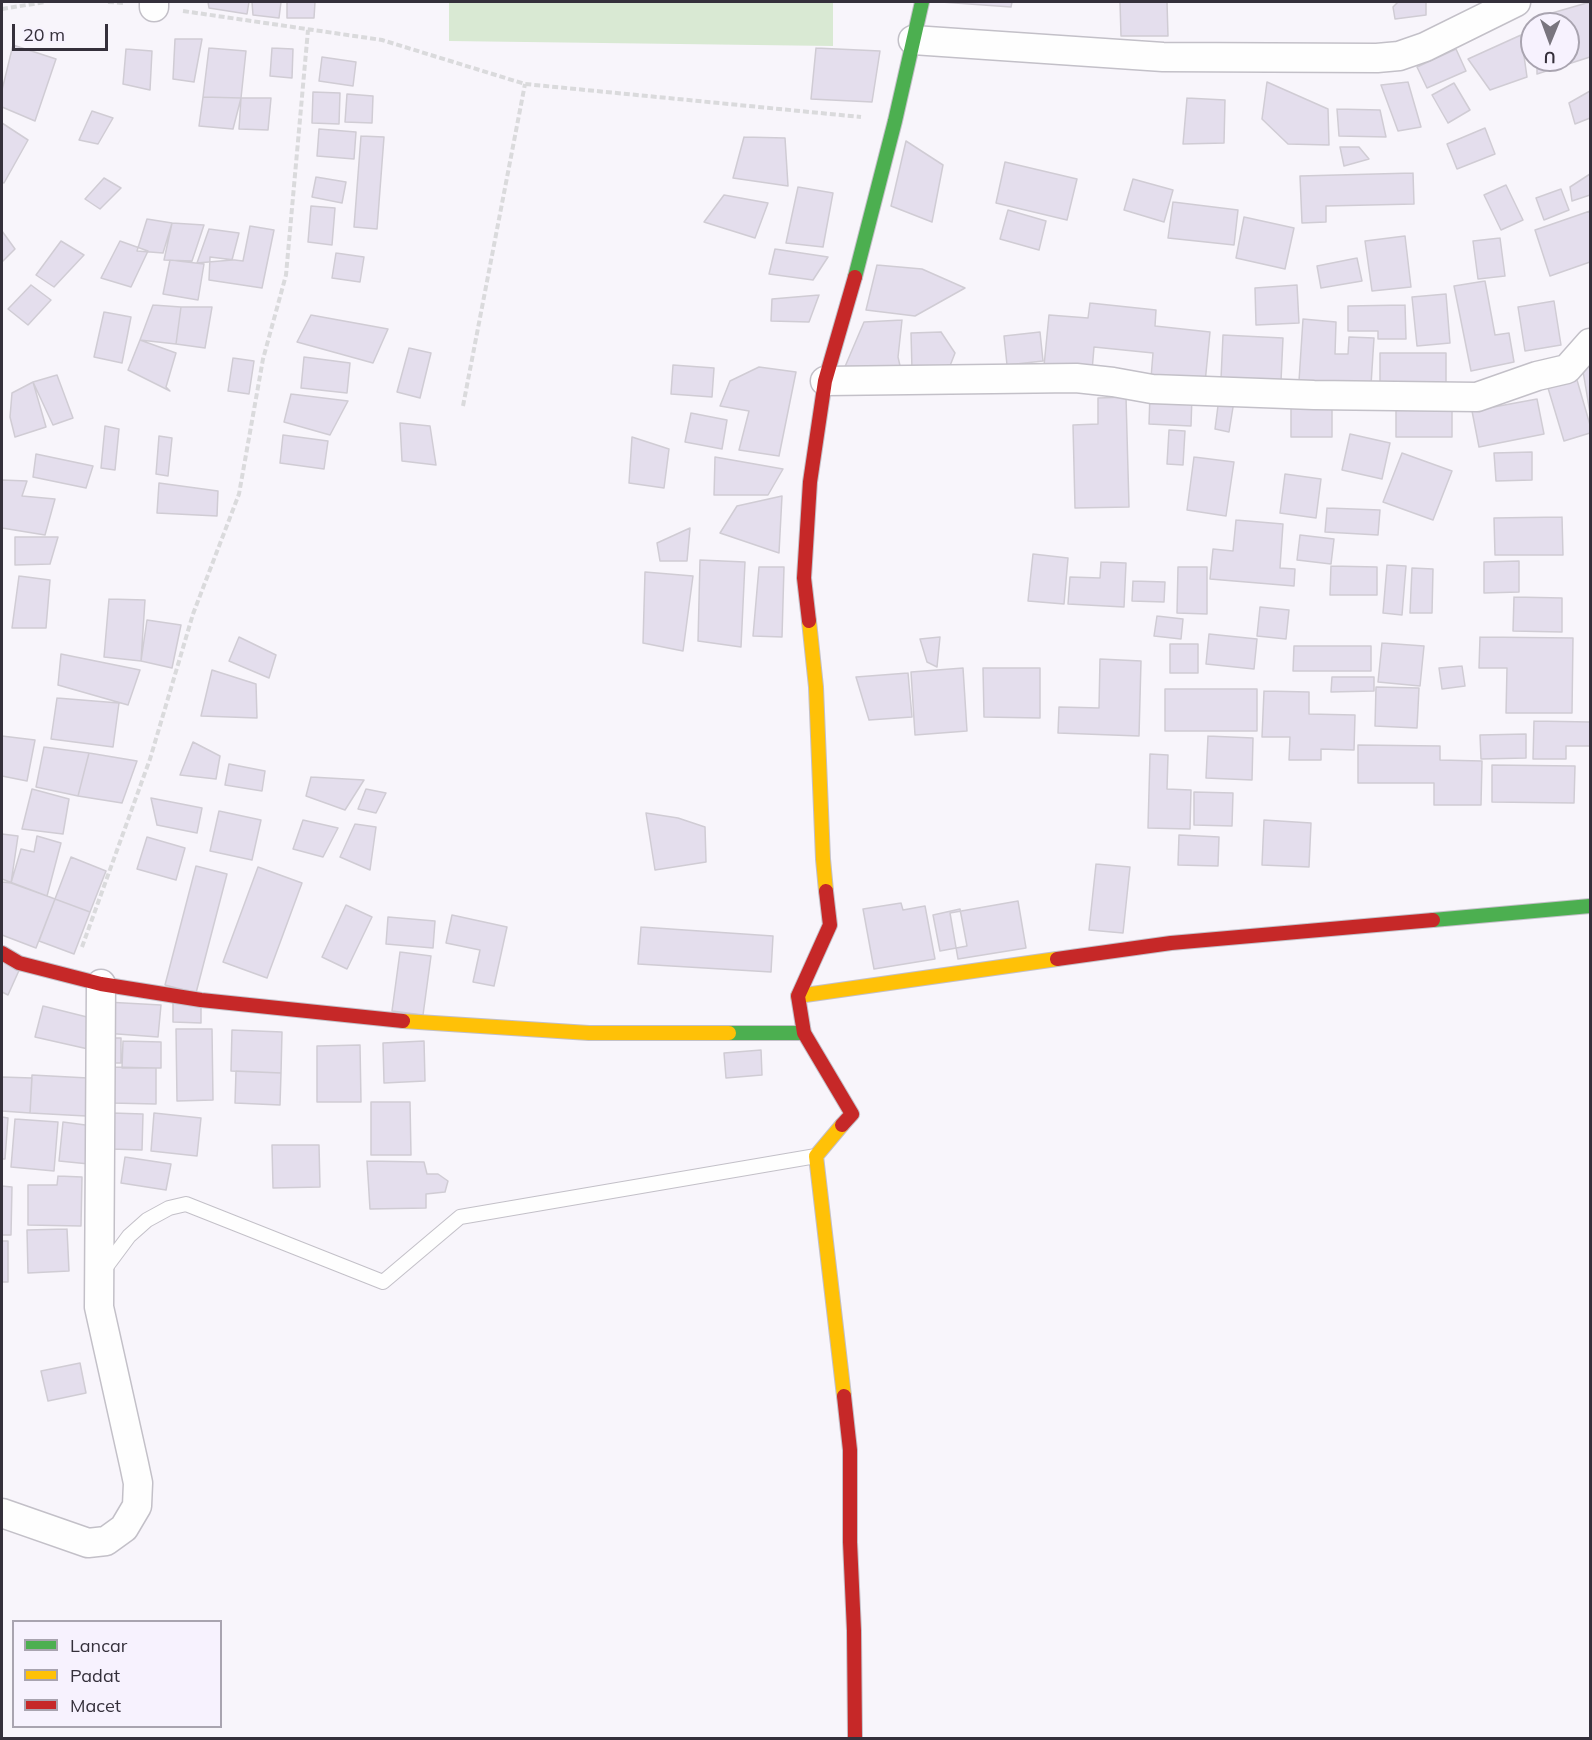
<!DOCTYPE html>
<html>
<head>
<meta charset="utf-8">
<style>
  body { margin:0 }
  #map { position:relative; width:1592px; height:1740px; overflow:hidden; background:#f8f5fb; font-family:Mulish,sans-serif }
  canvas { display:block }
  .frame { position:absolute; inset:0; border:3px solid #35303b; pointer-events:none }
  .legend { position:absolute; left:12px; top:1620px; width:210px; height:108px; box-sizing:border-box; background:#f7f2fe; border:2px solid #a9a4b0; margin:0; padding:8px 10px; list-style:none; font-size:18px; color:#35303b }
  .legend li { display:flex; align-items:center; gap:12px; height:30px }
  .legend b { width:30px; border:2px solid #a9a4b0 }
  .north { position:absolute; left:1520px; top:12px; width:60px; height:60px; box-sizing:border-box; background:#f7f2fe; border:2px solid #a9a4b0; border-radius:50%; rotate:181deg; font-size:16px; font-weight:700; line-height:24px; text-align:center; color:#35303b }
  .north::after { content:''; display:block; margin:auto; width:21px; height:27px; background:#79757e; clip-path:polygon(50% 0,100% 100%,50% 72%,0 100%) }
  .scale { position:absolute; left:12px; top:24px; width:96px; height:27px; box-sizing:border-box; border:3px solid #35303b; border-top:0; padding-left:8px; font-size:18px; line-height:21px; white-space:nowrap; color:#35303b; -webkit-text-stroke:4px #f7f2fe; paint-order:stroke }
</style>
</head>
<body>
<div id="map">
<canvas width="1592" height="1740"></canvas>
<div class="frame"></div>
<ul class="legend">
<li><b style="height:8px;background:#4caf50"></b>Lancar</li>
<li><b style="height:8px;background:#ffc107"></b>Padat</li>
<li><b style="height:8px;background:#c62828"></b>Macet</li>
</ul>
<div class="north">U</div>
<div class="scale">20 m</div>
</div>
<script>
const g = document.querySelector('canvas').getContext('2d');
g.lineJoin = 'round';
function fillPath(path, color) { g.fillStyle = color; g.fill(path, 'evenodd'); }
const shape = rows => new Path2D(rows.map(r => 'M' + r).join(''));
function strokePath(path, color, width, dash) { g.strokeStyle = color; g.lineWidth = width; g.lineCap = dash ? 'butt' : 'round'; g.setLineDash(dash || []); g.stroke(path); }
const green = shape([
  [449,2,833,2,833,46,449,41]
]);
const building = shape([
  [208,2,249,2,247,14,209,8,208,2],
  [252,2,281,2,279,18,253,15,252,2],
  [287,2,315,2,314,18,287,18,287,2],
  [941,2,1012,2,1011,7,941,2],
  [1120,2,1167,2,1168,36,1121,36,1120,2],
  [1398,2,1426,2,1426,15,1395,19,1393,7,1398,2],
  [1590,2,1590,57,1537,74,1537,60,1568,60,1568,36,1571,33,1568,30,1568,24,1562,24,1552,13,1590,2],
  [1521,35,1527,77,1490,90,1468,59,1521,35],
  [175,39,202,39,194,82,173,79,175,39],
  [13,45,56,59,35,121,2,107,2,90,13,45],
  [209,48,246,51,241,98,203,97,209,48],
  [272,48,293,49,292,78,270,76,272,48],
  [816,48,880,51,872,102,811,99,816,48],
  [126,49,152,51,150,90,123,84,126,49],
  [1456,49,1466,71,1427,88,1417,67,1456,49],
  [322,57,356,62,353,86,319,81,322,57],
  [1267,82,1328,109,1329,145,1288,144,1262,119,1267,82],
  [1408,82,1421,127,1398,131,1381,85,1408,82],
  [1454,83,1470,110,1448,123,1432,95,1454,83],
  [1590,91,1590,118,1575,124,1569,103,1590,91],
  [313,92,340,93,339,124,312,123,313,92],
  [347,94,373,96,372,123,345,122,347,94],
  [203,97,241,98,233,129,199,126,203,97],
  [241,98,271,98,268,130,239,129,241,98],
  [1187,98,1225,100,1224,143,1183,144,1187,98],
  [1337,109,1380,110,1386,137,1339,136,1337,109],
  [92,111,113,118,98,144,79,140,92,111],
  [2,123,28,140,4,183,2,182,2,123],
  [1485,128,1495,154,1457,169,1447,144,1485,128],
  [319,129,356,132,354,159,317,156,319,129],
  [361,136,384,137,377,229,354,227,361,136],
  [744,137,785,138,788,186,733,178,744,137],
  [906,141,943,165,932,222,891,206,906,141],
  [1340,147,1359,147,1369,159,1344,166,1340,147],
  [1005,162,1077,179,1067,220,996,203,1005,162],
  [1413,173,1414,204,1326,206,1326,222,1302,223,1300,176,1413,173],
  [1590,174,1590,195,1572,201,1570,187,1590,174],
  [316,177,346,182,342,203,312,197,316,177],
  [104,178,121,188,100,209,85,199,104,178],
  [1133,179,1173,190,1164,222,1124,210,1133,179],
  [1506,185,1523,220,1501,230,1484,195,1506,185],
  [798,187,833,193,823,247,786,243,798,187],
  [1561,189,1569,210,1544,220,1536,198,1561,189],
  [724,195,768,203,755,238,704,222,724,195],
  [1173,202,1238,210,1234,245,1168,238,1173,202],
  [311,206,335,208,332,245,308,242,311,206],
  [1008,210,1046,221,1039,250,1000,239,1008,210],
  [1590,211,1590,262,1550,276,1535,230,1590,211],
  [1244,217,1294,228,1285,269,1236,258,1244,217],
  [147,219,172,223,163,253,137,251,147,219],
  [172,223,204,225,192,261,164,260,172,223],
  [250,226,274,230,262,288,209,280,210,257,243,261,250,226],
  [209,229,239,233,232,260,197,263,209,229],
  [2,231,15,249,2,262,2,231],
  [1405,236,1411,287,1372,291,1365,241,1405,236],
  [1500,238,1505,276,1478,279,1473,241,1500,238],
  [61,241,84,255,54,287,36,275,61,241],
  [120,241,148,251,131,287,101,278,120,241],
  [775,249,828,257,813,280,769,274,775,249],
  [336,253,364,257,360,282,332,278,336,253],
  [1357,258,1362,281,1321,288,1317,266,1357,258],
  [170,260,204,264,198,300,163,294,170,260],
  [877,265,922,269,965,288,915,316,866,310,877,265],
  [1485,281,1495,335,1509,333,1514,362,1471,371,1454,286,1485,281],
  [31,285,51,300,28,325,8,309,31,285],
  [1297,285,1299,323,1256,325,1255,288,1297,285],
  [1446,294,1450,343,1417,346,1412,297,1446,294],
  [819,295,809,322,771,321,772,299,819,295],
  [1554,301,1561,345,1525,351,1518,307,1554,301],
  [1090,303,1156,310,1155,326,1210,332,1205,383,1151,378,1153,353,1094,347,1092,371,1044,366,1049,315,1088,318,1090,303],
  [153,305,181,307,176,344,140,340,153,305],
  [1405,305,1406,339,1378,339,1378,331,1348,331,1348,306,1405,305],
  [181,307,212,307,205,348,176,344,181,307],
  [104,312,131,317,122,363,94,357,104,312],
  [311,315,388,329,373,363,297,342,311,315],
  [1303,319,1336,322,1335,354,1348,354,1349,337,1374,338,1371,385,1299,381,1303,319],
  [902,320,898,357,901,370,844,369,864,322,902,320],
  [941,332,955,353,948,371,912,370,911,333,941,332],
  [1040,332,1043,361,1007,365,1004,336,1040,332],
  [1223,335,1283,338,1281,381,1221,379,1223,335],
  [140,340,176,353,166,387,170,391,128,370,140,340],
  [409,348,431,353,420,398,397,392,409,348],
  [1380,353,1446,353,1446,391,1380,391,1380,353],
  [304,357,350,363,347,393,301,388,304,357],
  [233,358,254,361,249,394,228,391,233,358],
  [1590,358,1590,413,1581,359,1590,358],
  [673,365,714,368,712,397,671,394,673,365],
  [759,367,796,372,779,456,739,450,749,411,720,406,730,381,759,367],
  [57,375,73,418,53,425,33,382,57,375],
  [1577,380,1590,425,1590,433,1564,441,1548,388,1577,380],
  [33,382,46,427,15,437,10,417,12,393,33,382],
  [291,394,348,401,330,435,284,422,291,394],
  [1150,394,1192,396,1191,426,1149,424,1150,394],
  [1126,397,1129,507,1075,508,1073,425,1098,424,1098,398,1126,397],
  [1219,398,1234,401,1229,432,1215,429,1219,398],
  [1537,399,1544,434,1479,447,1472,411,1537,399],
  [1396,403,1452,404,1452,437,1396,437,1396,403],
  [1291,406,1332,406,1332,437,1291,437,1291,406],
  [691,413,727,420,722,449,685,442,691,413],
  [400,423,430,426,436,465,402,461,400,423],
  [105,426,119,429,115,470,101,468,105,426],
  [1169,430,1185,431,1183,465,1167,464,1169,430],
  [1350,434,1390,443,1382,479,1342,470,1350,434],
  [283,435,328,441,324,469,280,463,283,435],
  [159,436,172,438,168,476,156,474,159,436],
  [632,437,669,449,664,488,629,483,632,437],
  [1532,452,1532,480,1496,481,1494,453,1532,452],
  [1402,453,1452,471,1433,520,1383,502,1402,453],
  [36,454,93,466,86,488,33,477,36,454],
  [715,457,783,469,768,495,714,495,715,457],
  [1194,457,1234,462,1226,516,1187,510,1194,457],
  [1285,474,1321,479,1316,518,1280,513,1285,474],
  [2,480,27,481,22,496,55,499,45,535,2,528,2,480],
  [159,483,218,491,217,516,157,513,159,483],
  [782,496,779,553,720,533,737,506,782,496],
  [1327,508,1380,510,1378,535,1325,532,1327,508],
  [1562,517,1563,555,1495,555,1494,518,1562,517],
  [1236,520,1283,524,1280,568,1295,569,1294,586,1210,579,1213,549,1233,551,1236,520],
  [690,528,687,561,660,561,657,543,690,528],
  [1300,535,1334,539,1331,564,1297,560,1300,535],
  [15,537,58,537,50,564,15,565,15,537],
  [1033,554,1068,558,1064,604,1028,601,1033,554],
  [700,560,745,562,741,647,698,641,700,560],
  [1519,561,1519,592,1484,593,1484,562,1519,561],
  [1101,562,1126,563,1124,607,1068,604,1070,577,1100,578,1101,562],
  [1387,565,1406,566,1402,615,1383,613,1387,565],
  [1331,566,1377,567,1377,595,1330,595,1331,566],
  [759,567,784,567,782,637,753,636,759,567],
  [1178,567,1207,567,1207,614,1177,613,1178,567],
  [1412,568,1433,569,1432,613,1410,613,1412,568],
  [645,572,693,576,683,651,643,643,645,572],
  [19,576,50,580,46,628,12,628,19,576],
  [1133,581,1165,582,1164,602,1132,601,1133,581],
  [1514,597,1562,598,1562,632,1513,631,1514,597],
  [109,599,145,600,141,661,104,657,109,599],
  [1260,607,1289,610,1286,639,1257,636,1260,607],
  [1157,616,1183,619,1181,639,1154,636,1157,616],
  [147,620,181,625,172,668,141,661,147,620],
  [1209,634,1257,639,1254,669,1206,664,1209,634],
  [239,637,276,655,269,678,229,661,239,637],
  [940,637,937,667,927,662,920,639,940,637],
  [1480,637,1573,638,1572,713,1506,713,1507,668,1479,668,1480,637],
  [1382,643,1424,646,1420,686,1378,682,1382,643],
  [1170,644,1198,644,1198,673,1170,673,1170,644],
  [1294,646,1371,646,1371,671,1293,671,1294,646],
  [61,654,140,670,128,705,58,685,61,654],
  [1100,659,1141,661,1139,736,1058,733,1059,707,1099,708,1100,659],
  [1462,666,1465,686,1442,689,1439,668,1462,666],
  [963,668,967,731,915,735,911,672,963,668],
  [983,668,1040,668,1040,718,984,717,983,668],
  [212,670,256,684,257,718,201,716,212,670],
  [908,673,912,717,869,720,856,677,908,673],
  [1332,677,1374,677,1374,691,1331,692,1332,677],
  [1376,687,1419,688,1417,728,1375,726,1376,687],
  [1165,689,1257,689,1257,731,1165,731,1165,689],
  [1264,691,1309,692,1309,714,1355,715,1354,750,1321,749,1321,760,1289,760,1290,737,1262,737,1264,691],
  [57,698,119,703,113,747,51,739,57,698],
  [1534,721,1590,722,1590,746,1566,746,1566,759,1533,759,1534,721],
  [1526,734,1526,758,1481,759,1480,735,1526,734],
  [2,736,35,740,27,781,2,776,2,736],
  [1208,736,1253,738,1252,780,1206,778,1208,736],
  [193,742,220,756,216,779,180,775,193,742],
  [1358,745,1440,746,1440,760,1482,761,1481,805,1434,805,1434,783,1358,783,1358,745],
  [44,747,89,753,78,796,36,787,44,747],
  [89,753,137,761,122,803,78,796,89,753],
  [1150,754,1168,755,1167,789,1191,790,1190,829,1148,828,1150,754],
  [229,764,265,771,262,791,225,785,229,764],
  [1492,765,1575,766,1574,803,1492,802,1492,765],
  [311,777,364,780,345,810,306,796,311,777],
  [32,789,69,799,63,834,22,829,32,789],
  [366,789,386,793,376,813,358,809,366,789],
  [1194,792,1233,793,1232,826,1194,825,1194,792],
  [151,798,202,808,197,833,157,825,151,798],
  [219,811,261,820,252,860,210,851,219,811],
  [646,813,678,818,705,827,706,862,655,870,646,813],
  [303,820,338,828,323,857,293,849,303,820],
  [1264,820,1311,823,1309,867,1262,865,1264,820],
  [355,824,376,827,370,870,340,857,355,824],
  [2,834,18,836,11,883,2,882,2,834],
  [1179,835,1219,837,1218,866,1178,865,1179,835],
  [37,836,61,843,47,896,11,883,21,849,34,852,37,836],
  [147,837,185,848,176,880,137,869,147,837],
  [71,857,106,871,90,912,55,899,71,857],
  [1096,864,1130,867,1123,933,1089,930,1096,864],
  [196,866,227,874,196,993,165,985,196,866],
  [258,867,302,883,267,978,223,962,258,867],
  [2,879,55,899,36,948,2,935,2,879],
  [55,899,90,912,74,954,39,941,55,899],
  [1018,901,1026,948,958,959,950,913,1018,901],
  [901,903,903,910,925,906,935,959,874,969,863,909,901,903],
  [346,905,372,917,347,969,322,957,346,905],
  [960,909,967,946,940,951,933,915,960,909],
  [452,915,507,927,494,986,473,982,480,950,446,943,452,915],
  [388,917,435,921,433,948,386,944,388,917],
  [641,927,773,936,771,972,638,964,641,927],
  [400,952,431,956,423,1015,392,1011,400,952],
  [2,957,21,966,8,995,2,992,2,957],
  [173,1001,201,1002,201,1023,173,1022,173,1001],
  [106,1002,161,1005,158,1037,104,1033,106,1002],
  [43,1006,95,1019,88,1049,35,1037,43,1006],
  [176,1029,212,1029,213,1100,177,1101,176,1029],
  [232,1030,282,1032,281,1073,231,1071,232,1030],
  [104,1038,121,1038,121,1063,104,1063,104,1038],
  [123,1041,161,1042,161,1068,122,1068,123,1041],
  [424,1041,425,1081,384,1083,383,1043,424,1041],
  [360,1045,361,1102,317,1102,317,1046,360,1045],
  [761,1050,762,1075,726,1078,724,1053,761,1050],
  [112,1067,156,1068,156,1104,111,1103,112,1067],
  [236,1071,281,1073,280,1105,235,1103,236,1071],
  [32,1075,88,1078,86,1116,30,1113,32,1075],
  [2,1077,32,1078,30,1113,2,1111,2,1077],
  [371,1102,410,1102,411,1155,371,1155,371,1102],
  [112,1113,143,1114,142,1150,111,1149,112,1113],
  [154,1113,201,1118,197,1156,151,1151,154,1113],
  [2,1117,8,1118,5,1159,2,1159,2,1117],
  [15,1119,58,1122,54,1171,11,1167,15,1119],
  [63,1122,93,1126,89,1164,59,1161,63,1122],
  [272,1145,319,1145,320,1187,273,1188,272,1145],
  [125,1157,171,1164,166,1190,121,1183,125,1157],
  [367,1161,424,1162,427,1174,438,1174,448,1181,445,1192,426,1194,426,1208,370,1209,367,1161],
  [58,1176,82,1177,81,1226,28,1225,28,1185,57,1185,58,1176],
  [2,1186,12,1187,11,1235,2,1235,2,1186],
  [67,1229,69,1271,28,1273,27,1230,67,1229],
  [2,1241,8,1241,8,1282,2,1282,2,1241],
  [80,1363,86,1393,48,1401,41,1371,80,1363]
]);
const path = shape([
  [108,2,125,3],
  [2,9,45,2],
  [183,11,382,40,525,84,861,117],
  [463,406,525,84],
  [82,947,150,759,193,614,239,494,263,359,286,275,308,30]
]);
const lane = shape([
  [103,1271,129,1236,147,1220,169,1208,186,1204,383,1282,460,1217,816,1156]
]);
const street = shape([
  [154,2,154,7],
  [913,40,1163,57,1377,58,1399,56,1425,47,1516,2],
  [825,381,1076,378,1113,382,1152,389,1314,395,1477,397,1537,376,1567,369,1590,343],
  [2,1513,88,1543,106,1541,124,1528,137,1506,138,1483,134,1464,99,1307,101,984]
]);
const fast = shape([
  [855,277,895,121,922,2],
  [1433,920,1590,906],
  [729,1033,804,1033]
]);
const slow = shape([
  [809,621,816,687,823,859,826,891],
  [798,996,1057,959],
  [403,1021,589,1033,729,1033],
  [842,1125,816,1156,844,1396]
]);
const jam = shape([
  [809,621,804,578,810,482,825,381,855,277],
  [826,891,830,925,798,996,804,1033,852,1114,842,1125],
  [2,953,19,963,101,984,201,1000,403,1021],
  [1057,959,1171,943,1433,920],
  [844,1396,850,1450,850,1542,854,1631,855,1738]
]);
fillPath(green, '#d9e9d3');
fillPath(building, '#e4deed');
strokePath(building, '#d0ccd4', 1.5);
strokePath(lane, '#c3c0c8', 16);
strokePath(street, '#c3c0c8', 31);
strokePath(fast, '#c3c0c8', 16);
strokePath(slow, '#c3c0c8', 16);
strokePath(jam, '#c3c0c8', 16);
strokePath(path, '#dadadc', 4, [6, 3]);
strokePath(lane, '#fefefe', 14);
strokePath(street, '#fefefe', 28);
strokePath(fast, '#4caf50', 14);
strokePath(slow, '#ffc107', 14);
strokePath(jam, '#c62828', 14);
</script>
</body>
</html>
